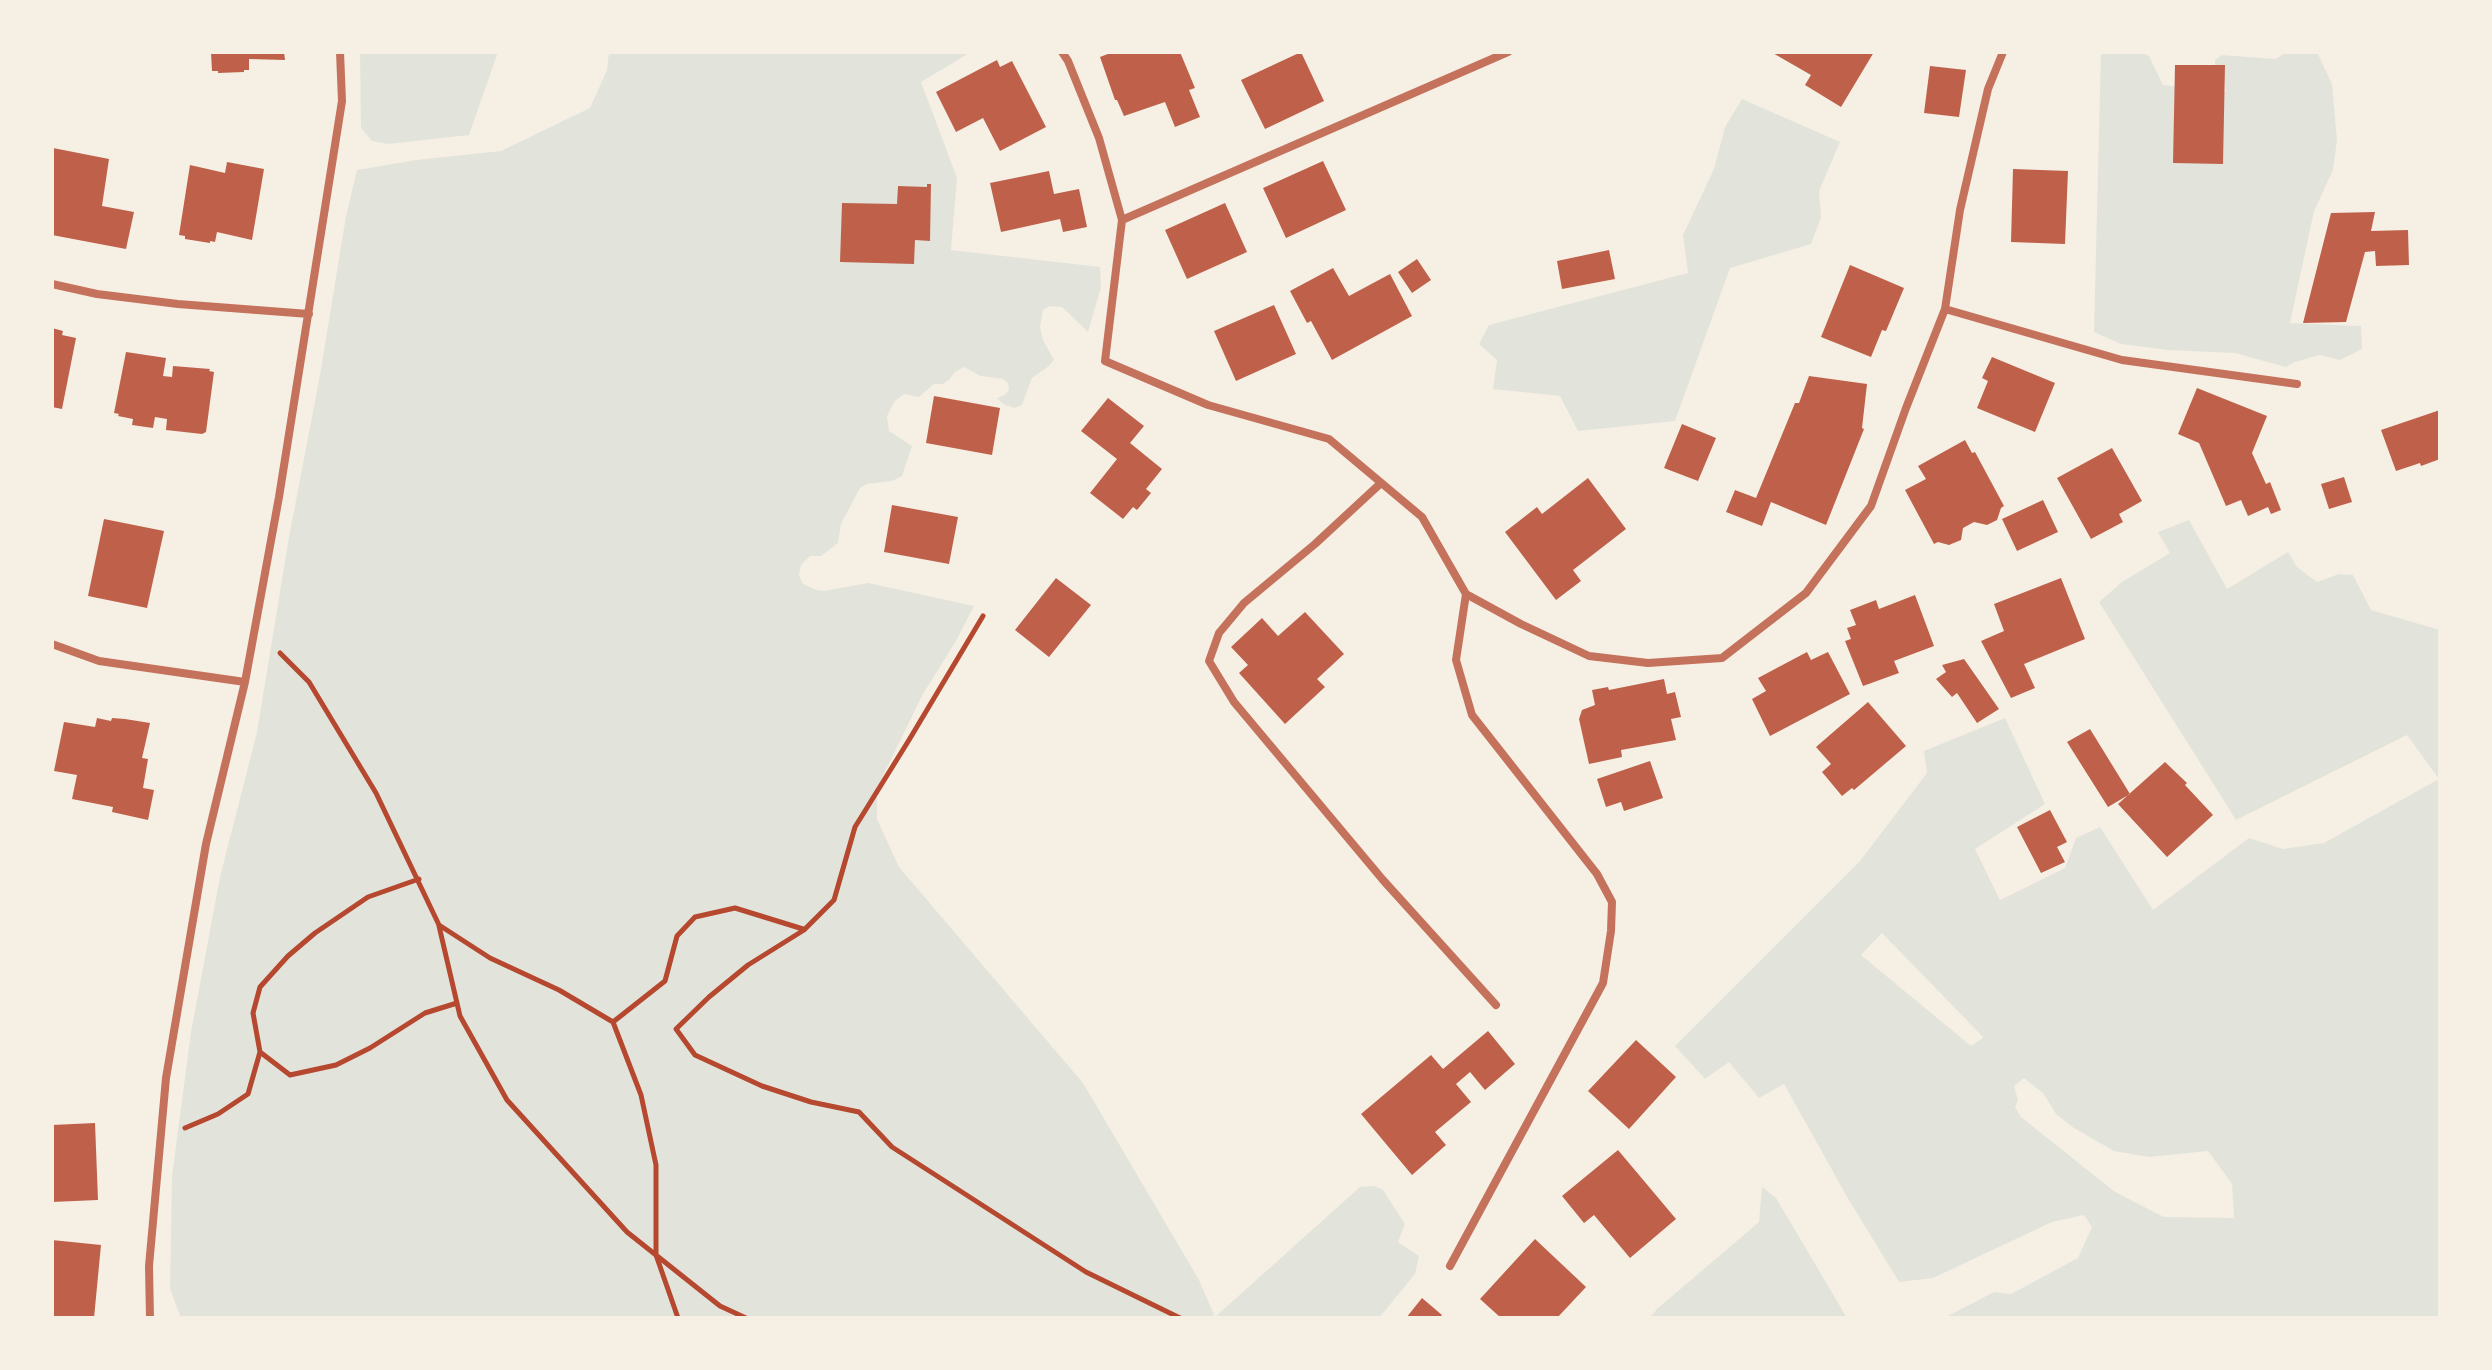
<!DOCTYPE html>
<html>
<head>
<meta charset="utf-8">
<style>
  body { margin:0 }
  #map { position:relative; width:2492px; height:1370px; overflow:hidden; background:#f6efe4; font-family:Manrope,sans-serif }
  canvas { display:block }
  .frame { position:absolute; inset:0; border:54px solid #f6efe4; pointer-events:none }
</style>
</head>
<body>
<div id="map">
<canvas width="2492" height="1370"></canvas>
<div class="frame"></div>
</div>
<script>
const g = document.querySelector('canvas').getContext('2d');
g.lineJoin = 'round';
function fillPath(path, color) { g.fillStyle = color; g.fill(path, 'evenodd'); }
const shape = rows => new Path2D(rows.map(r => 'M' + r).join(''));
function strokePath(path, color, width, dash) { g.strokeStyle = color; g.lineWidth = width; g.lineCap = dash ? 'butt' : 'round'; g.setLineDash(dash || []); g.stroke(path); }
const green = shape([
  [360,52,498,52,469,135,388,144,372,141,361,128],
  [609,52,971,52,921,82,957,178,951,250,1100,267,1101,287,1088,332,1062,307,1050,306,1043,310,1040,327,1043,340,1054,360,1049,366,1032,378,1022,405,1014,408,1003,404,997,398,1005,395,1009,390,1008,383,1003,379,981,376,964,367,955,372,949,380,943,384,934,384,919,397,904,394,894,402,887,416,889,431,912,446,902,476,892,481,867,484,860,488,841,524,838,543,821,556,810,556,801,565,799,575,803,584,817,590,824,591,868,583,974,606,956,641,923,694,877,788,877,819,899,867,1083,1083,1199,1280,1215,1317,1360,1187,1375,1186,1383,1190,1405,1224,1398,1242,1419,1256,1415,1274,1379,1318,181,1318,170,1289,172,1176,191,1032,220,877,257,732,289,537,320,375,346,216,357,170,416,160,501,151,590,108,607,70],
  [2101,52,2142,52,2149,56,2163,85,2226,92,2224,75,2215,66,2215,60,2222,55,2275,59,2285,53,2317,52,2332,84,2337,140,2333,170,2314,211,2290,323,2361,326,2362,349,2340,360,2319,355,2295,362,2286,367,2235,353,2168,350,2121,344,2094,332],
  [1742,99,1840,142,1819,191,1821,217,1811,244,1730,268,1675,421,1578,431,1560,396,1493,389,1497,360,1479,344,1489,325,1688,273,1683,235,1714,169,1725,127],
  [2189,520,2227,589,2288,552,2297,567,2317,582,2339,574,2353,575,2371,610,2440,630,2440,1318,1944,1318,1994,1292,2011,1294,2078,1258,2092,1227,2084,1215,2052,1222,1933,1278,1899,1282,1846,1195,1784,1084,1759,1098,1729,1062,1705,1079,1675,1046,1860,861,1927,773,1924,751,2005,718,2045,804,1975,849,2000,900,2065,868,2076,838,2100,827,2153,910,2249,838,2283,849,2324,843,2439,779,2407,735,2236,820,2099,602,2122,582,2170,553,2158,532],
  [1882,933,1983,1037,1983,1038,1971,1046,1861,955],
  [2024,1078,2043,1093,2056,1114,2074,1128,2114,1151,2149,1157,2208,1151,2232,1184,2234,1218,2164,1217,2115,1192,2021,1117,2015,1107,2018,1100,2014,1086],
  [1762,1187,1776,1198,1847,1318,1650,1318,1657,1309,1759,1222]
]);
const building = shape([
  [211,52,284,52,285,60,249,59,249,70,244,70,244,72,218,73,218,71,212,71],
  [1113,52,1180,52,1195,88,1189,90,1200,117,1175,127,1165,102,1124,116,1117,100,1115,100,1100,57],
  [1301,52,1324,101,1265,129,1241,80],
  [1771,52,1874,52,1841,107,1805,85,1811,75],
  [997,60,1000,67,1012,61,1046,127,1000,151,983,118,956,132,936,92],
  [2175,65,2225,65,2223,164,2173,163],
  [1930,66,1966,70,1959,117,1924,113],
  [53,148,109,159,102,206,134,212,126,249,52,235],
  [1323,161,1346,210,1286,238,1263,188],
  [227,162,264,169,252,240,217,232,215,242,210,241,210,243,185,239,185,236,179,235,190,165,225,173],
  [2013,169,2068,171,2065,244,2011,242],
  [1049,171,1054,194,1079,189,1087,227,1063,232,1060,219,1001,232,990,183],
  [927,184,931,184,930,241,915,240,914,264,840,262,842,203,897,204,898,186,927,187],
  [1225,203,1247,252,1187,279,1165,230],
  [2375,212,2371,231,2408,230,2409,265,2376,266,2375,251,2365,252,2346,322,2303,323,2331,213],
  [1609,250,1615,279,1562,289,1557,261],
  [1417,259,1431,280,1412,293,1398,272],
  [1850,265,1904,288,1886,331,1882,330,1871,357,1821,337],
  [1333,268,1349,296,1390,274,1412,316,1332,360,1311,321,1307,323,1290,291],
  [1274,305,1296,354,1236,381,1214,331],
  [52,328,63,331,62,335,76,338,62,409,52,407],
  [126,352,166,358,163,376,172,377,173,366,210,369,209,371,214,372,206,432,202,434,166,430,167,419,155,417,153,428,132,425,133,419,118,416,119,414,114,413],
  [1992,357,2055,383,2035,432,1977,408,1988,381,1982,378],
  [1809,376,1867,384,1862,428,1864,429,1826,525,1771,502,1762,526,1726,512,1735,490,1756,498,1795,403,1799,403],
  [2197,388,2267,416,2252,453,2266,484,2270,482,2281,510,2271,514,2268,507,2248,516,2241,500,2226,506,2199,443,2178,434],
  [934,396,1000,408,992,455,926,443],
  [1108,398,1144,426,1130,443,1162,469,1146,489,1151,493,1137,510,1133,507,1123,519,1090,493,1117,459,1081,431],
  [2440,410,2440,459,2421,466,2420,463,2396,471,2381,430],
  [1682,424,1716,438,1698,481,1664,468],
  [1965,440,1972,453,1975,452,2004,506,2001,508,1997,520,1987,525,1974,522,1963,528,1961,540,1949,545,1938,542,1934,544,1905,490,1926,479,1918,466],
  [2112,448,2142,501,2119,514,2123,522,2091,539,2057,478],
  [2344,477,2352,502,2329,509,2321,484],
  [1588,478,1626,529,1573,570,1581,581,1556,600,1505,532,1537,507,1542,514],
  [2043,500,2058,532,2017,551,2002,519],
  [892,505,958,517,949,564,884,552],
  [104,519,164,531,147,608,88,596],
  [1056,578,1091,605,1049,657,1015,630],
  [2061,578,2085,639,2024,664,2035,688,2011,698,1981,641,2004,631,1994,604],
  [1915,595,1934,646,1894,661,1899,673,1863,686,1845,641,1851,639,1847,628,1856,625,1850,610,1876,600,1879,609],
  [1305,612,1344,654,1317,679,1325,687,1285,724,1239,673,1248,665,1231,647,1262,618,1278,636],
  [1807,652,1811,660,1828,652,1850,694,1770,736,1752,699,1766,691,1758,678],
  [1964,659,1999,709,1977,723,1957,693,1952,697,1936,679,1946,672,1942,665],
  [1664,679,1667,694,1675,692,1681,717,1671,719,1676,740,1621,750,1622,757,1589,764,1579,719,1582,710,1595,705,1592,690,1608,687,1609,690],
  [1868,702,1906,746,1854,790,1852,788,1842,796,1822,772,1831,764,1816,747],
  [97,718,111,721,112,718,125,719,150,723,142,758,148,759,143,788,154,790,148,820,112,812,113,807,72,799,77,775,54,771,64,722,95,727],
  [2090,729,2130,794,2108,807,2067,742],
  [1650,761,1663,798,1624,811,1621,802,1606,807,1597,779],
  [2165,762,2187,783,2185,785,2213,815,2167,857,2118,804],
  [2050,810,2067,842,2057,847,2065,862,2041,873,2017,827],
  [1488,1031,1515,1064,1485,1090,1470,1072,1456,1084,1471,1102,1435,1132,1446,1145,1412,1175,1361,1114,1431,1055,1443,1069],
  [1636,1040,1676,1077,1629,1129,1588,1091],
  [95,1123,98,1200,52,1202,52,1125],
  [1618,1150,1676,1219,1630,1258,1594,1215,1584,1223,1562,1196],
  [1535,1239,1586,1287,1557,1318,1501,1318,1480,1299],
  [52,1240,101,1245,94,1318,52,1316],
  [1422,1298,1442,1315,1439,1318,1406,1318]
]);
const path = shape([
  [983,616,909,740,855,827,834,900,804,930,748,965,709,997,676,1029,695,1055,762,1086,811,1102,859,1112,892,1147,1086,1272,1180,1318],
  [280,653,309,682,376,793,439,925,490,958,559,990,613,1022,665,981,677,936,695,917,735,908,803,929],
  [439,926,460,1016,507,1100,627,1232,720,1306,746,1318],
  [613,1022,641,1095,656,1165,656,1255,678,1318],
  [260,1052,290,1075,336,1065,370,1048,425,1013,457,1003],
  [185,1128,218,1114,248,1094,260,1052,253,1013,260,987,288,956,315,933,368,897,419,879]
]);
const minor = shape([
  [1062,52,1068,61,1099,138,1122,220,1105,361,1208,405,1329,439,1422,517,1466,594,1521,624,1589,656,1648,663,1722,658,1806,593,1871,506,1906,408,1945,309,1960,210,1988,89,2003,52],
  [1122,220,1508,52],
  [52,284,97,294,178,304,309,314],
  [1945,309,2122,360,2297,384],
  [1381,483,1315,544,1244,603,1219,633,1209,661,1234,702,1383,880,1496,1005],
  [52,644,99,661,245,682],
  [1450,1266,1603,983,1611,931,1612,902,1597,874,1472,715,1456,660,1466,594],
  [150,1318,149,1266,166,1078,206,844,245,682,279,497,342,101,340,52]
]);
fillPath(green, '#e2e4dc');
fillPath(building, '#bf614a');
strokePath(path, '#b5482f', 5);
strokePath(minor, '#c5725c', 8);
</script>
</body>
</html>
